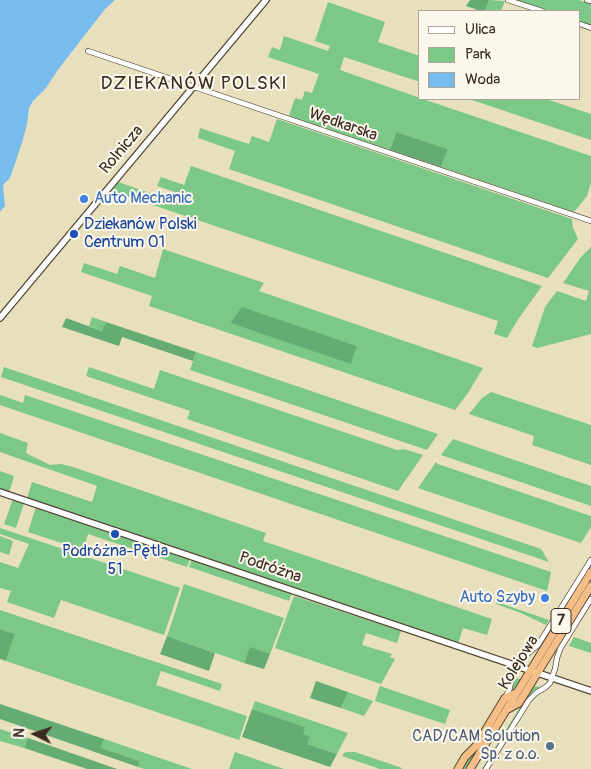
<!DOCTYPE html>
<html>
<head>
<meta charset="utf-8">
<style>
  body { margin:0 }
  #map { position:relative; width:591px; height:769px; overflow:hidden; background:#e8e0bd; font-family:Pangolin,sans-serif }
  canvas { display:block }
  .legend { position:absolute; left:418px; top:10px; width:162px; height:90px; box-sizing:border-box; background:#fbf7ec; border:1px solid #aea59a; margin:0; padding:6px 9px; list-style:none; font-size:15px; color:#3b2a1e }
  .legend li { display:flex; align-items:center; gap:10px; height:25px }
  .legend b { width:25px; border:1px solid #aea59a }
  .north { position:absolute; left:10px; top:709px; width:50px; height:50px; -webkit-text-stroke:4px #fbf7ec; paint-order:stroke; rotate:274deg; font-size:14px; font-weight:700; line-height:20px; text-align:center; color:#3b2a1e }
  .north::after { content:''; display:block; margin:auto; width:18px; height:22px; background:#3b2a1e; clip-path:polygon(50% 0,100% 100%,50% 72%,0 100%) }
</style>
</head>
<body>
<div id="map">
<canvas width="591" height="769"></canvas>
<ul class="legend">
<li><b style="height:6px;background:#fff"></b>Ulica</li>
<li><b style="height:14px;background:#7bc887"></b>Park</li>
<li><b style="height:14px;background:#78bcee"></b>Woda</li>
</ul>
<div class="north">N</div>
</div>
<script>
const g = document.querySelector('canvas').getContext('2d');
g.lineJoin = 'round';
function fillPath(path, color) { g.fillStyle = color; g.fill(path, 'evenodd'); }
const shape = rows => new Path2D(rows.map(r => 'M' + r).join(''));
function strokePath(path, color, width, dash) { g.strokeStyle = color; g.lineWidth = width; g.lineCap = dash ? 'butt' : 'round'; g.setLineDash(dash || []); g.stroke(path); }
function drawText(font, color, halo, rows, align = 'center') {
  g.font = font + ' Pangolin,sans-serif'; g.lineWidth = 4; g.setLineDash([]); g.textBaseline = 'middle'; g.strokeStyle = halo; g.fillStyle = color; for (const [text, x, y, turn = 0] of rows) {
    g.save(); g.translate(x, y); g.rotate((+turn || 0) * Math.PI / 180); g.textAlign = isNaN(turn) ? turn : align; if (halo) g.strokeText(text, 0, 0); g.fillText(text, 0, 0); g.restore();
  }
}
const green = shape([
  [489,0,505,1,501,11,485,11],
  [513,0,579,0,591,4,591,26,580,23,580,11,546,11],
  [328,2,385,22,378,42,420,56,420,82,344,57,340,70,420,98,420,99,423,99,591,156,591,183,587,196,574,212,441,167,448,149,396,132,390,150,289,116,295,98,302,100,305,91,312,93,319,74,268,57,272,47,280,50,284,36,328,51,330,46,315,41],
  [469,99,546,99,591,114,591,140],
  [277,119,572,219,573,228,578,239,548,278,229,169,235,151,198,138,200,128,249,144,252,136,269,142],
  [191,166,542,286,519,318,507,338,494,334,498,321,111,191,118,182,185,205,187,196,157,186,161,177,184,185],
  [591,247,591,334,537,348,532,346,545,307,557,291,586,301,589,291,563,283,581,257],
  [163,249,264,283,259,291,483,368,468,393,455,410,149,306,152,296,81,272,84,263,117,274,120,266,155,278],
  [242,308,357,346,351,363,230,323],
  [92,317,106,322,103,331,89,326],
  [196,352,438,434,427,450,190,370],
  [4,367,541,549,549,562,1,377],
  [89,367,154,389,160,370,397,450,404,449,423,455,398,491,187,419,190,411,86,376],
  [491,392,591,425,591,465,532,445,534,436,469,414,482,398],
  [0,395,23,403,25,395,551,572,547,591,0,405],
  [0,433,28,443,26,453,50,465,61,464,73,467,266,533,263,541,492,619,487,635,463,628,458,644,27,499,32,482,92,502,97,486,0,452],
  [453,439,591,486,591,506,441,455],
  [436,462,438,464,591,516,591,527,581,543,418,488],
  [0,471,14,476,9,493,0,490],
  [13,499,24,503,16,528,4,524],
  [36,507,190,559,187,567,88,534,83,550,28,532],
  [0,528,180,588,164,635,61,600,54,618,7,602,11,591,0,588,0,562,18,568,29,544,0,534],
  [0,536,13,541,9,555,0,552],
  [192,559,292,593,289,601,189,567],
  [184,584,284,618,270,654,250,648,244,663,167,636,173,619],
  [294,596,401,631,397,643,366,633,362,645,392,654,390,657,395,659,381,684,275,648],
  [497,602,549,620,546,625,525,615,521,613,496,604],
  [0,610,222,684,220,691,161,671,156,685,247,716,239,740,6,661,15,634,0,629],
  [574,637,591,643,591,653,569,646],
  [512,678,521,679,465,769,461,769,508,696],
  [380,686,450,710,445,724,375,701],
  [533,686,540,687,534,691,528,698,484,769,482,769],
  [348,692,373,701,364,716,341,708],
  [255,701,348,733,337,754,307,744,302,734,305,727,252,709],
  [0,729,28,738,24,748,0,741],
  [104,739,192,769,145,769,138,767,140,761,101,748],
  [235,752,284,769,229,769],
  [347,752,355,752,402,768,402,769,380,769,342,756,344,753]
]);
const forest = shape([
  [470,0,489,0,485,11,481,11,466,6],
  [396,132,448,149,441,167,390,150],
  [242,307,357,346,351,364,230,323],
  [66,318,102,331,106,322,196,352,193,361,122,337,119,346,62,327],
  [0,629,15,634,6,661,0,659],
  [167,636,215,653,209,671,160,654],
  [250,647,270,654,264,669,244,663],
  [316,681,348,692,341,708,310,698],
  [0,704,104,739,101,748,140,761,138,767,0,719],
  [252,709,305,727,303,734,310,737,307,744,337,754,330,767,242,737],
  [28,738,117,769,87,769,24,748]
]);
const water = shape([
  [0,0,115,0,105,9,57,71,46,88,33,101,29,108,27,124,22,143,10,178,3,185,5,206,0,212]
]);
const minor = shape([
  [508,0,542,11],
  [587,0,591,1],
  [580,24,591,28],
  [88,51,591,221],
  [506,696,510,688,511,675,516,666,520,660,538,645,591,560],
  [486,769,529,700,536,693,546,687,550,683,555,669,557,658,560,649,591,599]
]);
const tertiary = shape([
  [0,318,266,0],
  [0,492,591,691]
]);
const trunk = shape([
  [508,709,519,703,591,586],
  [458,769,465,757,476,746,505,698,516,693],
  [470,769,591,572]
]);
const markers = [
  [84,199,5,"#3f7fe0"],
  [74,234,5,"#1a4fb4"],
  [115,534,5,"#1a4fb4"],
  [545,598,5,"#3f7fe0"],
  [550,746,5,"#5c6f8a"]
];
const shields = [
  [561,621,20]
];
const shieldNames = [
  ["7",561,621]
];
const streetNames = [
  ["Wędkarska",343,125,19],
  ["Rolnicza",122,150,-50],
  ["Podróżna",270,568,19],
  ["Kolejowa",519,663,-58]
];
const shopNames = [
  ["Auto Mechanic",94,199],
  ["Auto Szyby",535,598,"right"]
];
const transitNames = [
  ["Dziekanów Polski",84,225],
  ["Centrum 01",84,243],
  ["Podróżna-Pętla",115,552,"center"],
  ["51",115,570,"center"]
];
const serviceNames = [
  ["CAD/CAM Solution",540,737],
  ["Sp. z o.o.",540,755]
];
const quarterNames = [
  ["DZIEKANÓW POLSKI",194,84]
];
fillPath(green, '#7bc887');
fillPath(forest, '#64ac74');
fillPath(water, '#78bcee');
strokePath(minor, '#554536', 6);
strokePath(tertiary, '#554536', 8);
strokePath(trunk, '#554536', 9);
strokePath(minor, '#fff', 4.5);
strokePath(tertiary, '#fff', 5.5);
strokePath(trunk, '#f6be87', 7);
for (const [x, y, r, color] of markers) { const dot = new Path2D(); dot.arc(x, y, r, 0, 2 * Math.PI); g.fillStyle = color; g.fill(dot); strokePath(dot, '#fbf7ec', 2); }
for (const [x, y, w] of shields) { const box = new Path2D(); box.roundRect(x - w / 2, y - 12.5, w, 25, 4); g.fillStyle = '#fbf7ec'; g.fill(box); strokePath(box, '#3b2a1e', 1); }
drawText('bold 15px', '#3b2a1e', null, shieldNames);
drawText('16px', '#3b2a1e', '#fbf7ec', streetNames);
drawText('16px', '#366cbe', '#fbf7ec', shopNames, 'left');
drawText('16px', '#164399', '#fbf7ec', transitNames, 'left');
drawText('16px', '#4e5e75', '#fbf7ec', serviceNames, 'right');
g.letterSpacing = '1px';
drawText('19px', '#3b2a1e', '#fbf7ec', quarterNames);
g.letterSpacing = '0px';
</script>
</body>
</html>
